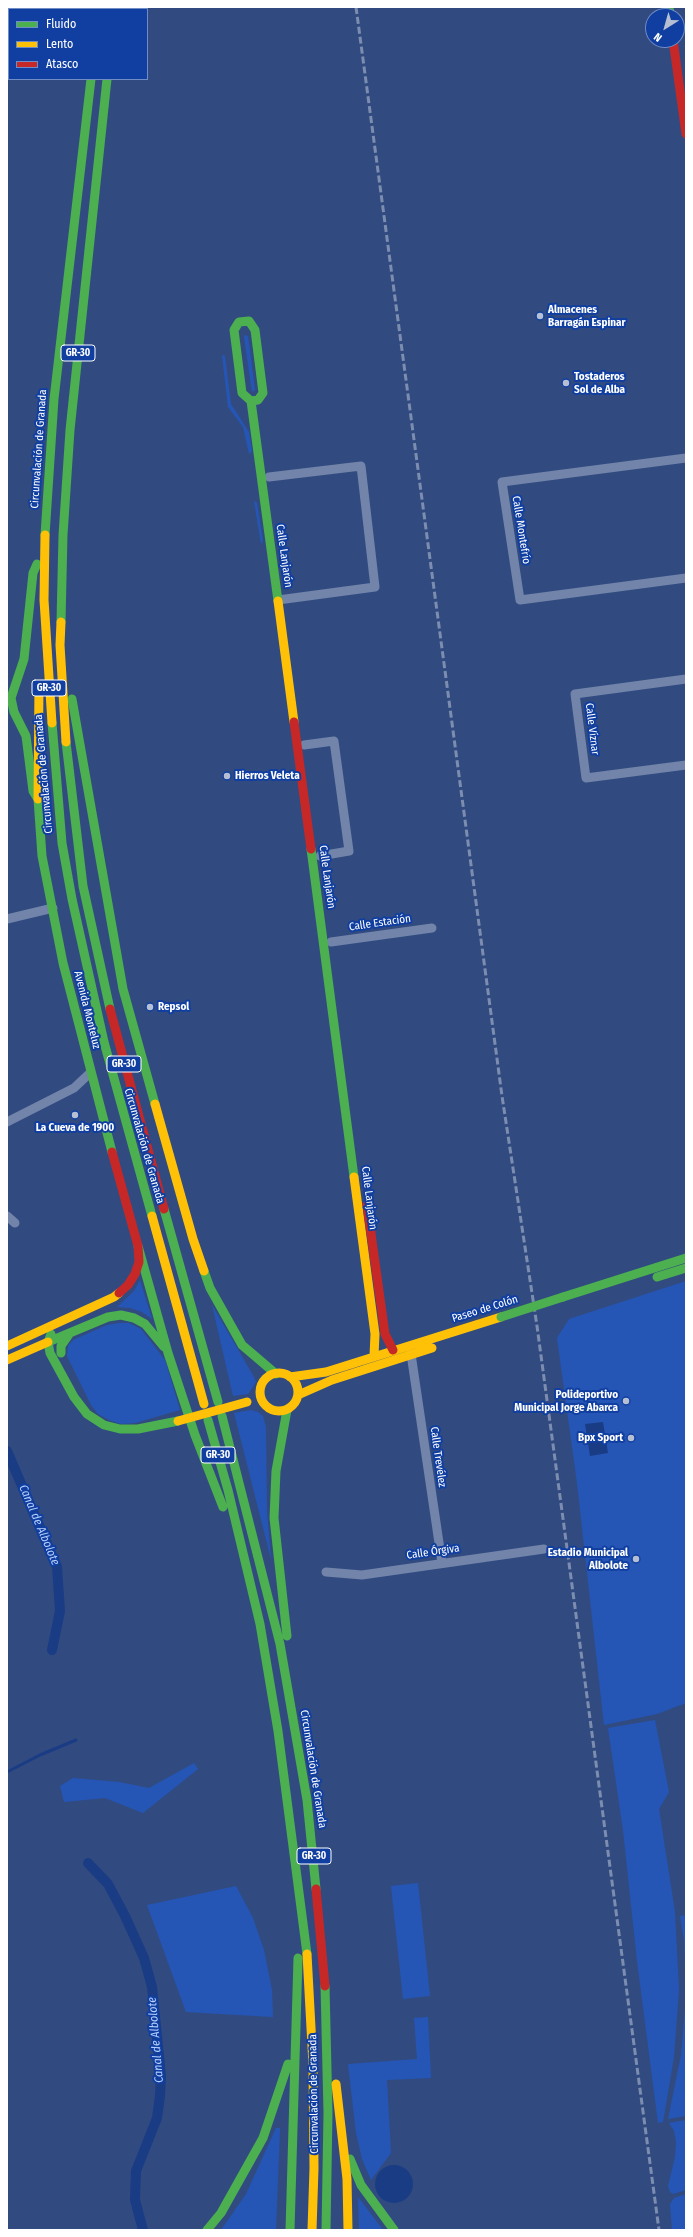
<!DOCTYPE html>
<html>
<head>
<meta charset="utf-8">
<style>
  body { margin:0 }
  #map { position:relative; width:693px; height:2237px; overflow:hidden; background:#314b80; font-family:"Fira Sans Condensed",sans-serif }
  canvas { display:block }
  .frame { position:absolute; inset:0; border:8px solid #fff; pointer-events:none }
  .legend { position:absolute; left:8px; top:8px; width:140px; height:72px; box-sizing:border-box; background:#103fa1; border:1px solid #708cc7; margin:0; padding:5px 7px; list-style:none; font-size:12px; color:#fff }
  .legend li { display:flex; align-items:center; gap:8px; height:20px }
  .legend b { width:20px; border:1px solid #708cc7 }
  .north { position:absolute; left:645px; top:8px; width:40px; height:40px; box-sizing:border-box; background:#103fa1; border:1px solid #708cc7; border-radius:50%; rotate:217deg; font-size:11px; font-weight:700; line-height:16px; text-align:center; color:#fff }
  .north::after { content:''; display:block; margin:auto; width:14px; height:18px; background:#b7c0d3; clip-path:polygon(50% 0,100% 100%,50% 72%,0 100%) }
</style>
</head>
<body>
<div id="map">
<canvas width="693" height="2237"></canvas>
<div class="frame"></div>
<ul class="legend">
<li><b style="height:5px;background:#4caf50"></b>Fluido</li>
<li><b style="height:5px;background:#ffc107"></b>Lento</li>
<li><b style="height:5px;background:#c62828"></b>Atasco</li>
</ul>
<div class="north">N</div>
</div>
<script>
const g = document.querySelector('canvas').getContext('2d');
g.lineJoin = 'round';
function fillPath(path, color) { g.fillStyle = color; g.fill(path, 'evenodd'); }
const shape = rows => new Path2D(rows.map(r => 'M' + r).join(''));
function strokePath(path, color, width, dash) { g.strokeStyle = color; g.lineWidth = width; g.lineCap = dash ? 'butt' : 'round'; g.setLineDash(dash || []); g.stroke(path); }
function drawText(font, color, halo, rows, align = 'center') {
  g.font = font + ' "Fira Sans Condensed",sans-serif'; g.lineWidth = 4; g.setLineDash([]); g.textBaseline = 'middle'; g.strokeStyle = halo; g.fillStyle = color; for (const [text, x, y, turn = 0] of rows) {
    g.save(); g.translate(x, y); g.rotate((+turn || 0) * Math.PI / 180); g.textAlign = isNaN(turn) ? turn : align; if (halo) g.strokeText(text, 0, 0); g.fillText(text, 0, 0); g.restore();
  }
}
const green = shape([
  [245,335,248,336,255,390,252,392,244,337],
  [222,355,225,356,231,404,249,432,252,451,249,454,243,427,228,407],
  [254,501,257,503,263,541,261,544],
  [140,1280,152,1319,142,1312,130,1308,117,1307,134,1291],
  [686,1281,686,1703,657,1714,604,1725,577,1483,557,1338,569,1319],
  [212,1305,254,1377,256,1382,248,1394,233,1396],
  [120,1323,129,1323,141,1329,165,1360,180,1410,135,1423,121,1424,109,1420,98,1414,91,1405,67,1356,68,1346,73,1340,107,1325],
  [251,1410,258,1412,263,1416,266,1427,267,1511,271,1559,234,1413],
  [655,1720,669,1792,659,1809,675,1912,679,1990,674,2057,663,2122,658,2123,637,1961,623,1830,608,1728],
  [194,1763,198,1769,143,1813,105,1798,64,1802,60,1786,73,1778,119,1782,149,1788],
  [418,1883,430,1996,403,1999,391,1886],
  [236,1886,253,1918,264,1950,272,1990,273,2017,186,2012,147,1905],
  [686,1915,686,2116,668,2119,681,2055,686,1996,684,1941,680,1916],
  [428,2017,431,2078,387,2080,391,2153,371,2180,362,2159,356,2133,348,2064,417,2059,414,2018],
  [686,2120,686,2190,673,2194,670,2192,668,2186,675,2157,676,2142,674,2131,669,2123],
  [276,2128,280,2128,276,2230,221,2230,246,2194],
  [686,2194,686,2230,672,2230,670,2204,674,2198],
  [358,2197,383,2230,359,2230]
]);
const water = shape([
  [603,1422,608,1453,590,1456,585,1424],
  '375 2184a19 19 0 1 1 38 0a19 19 0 1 1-38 0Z'
]);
const stream = shape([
  [7,37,9,36],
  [7,1772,40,1755,76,1740]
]);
const canal = shape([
  [7,1451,57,1567,60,1611,52,1650],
  [88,1863,108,1884,125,1916,144,1958,152,1987,161,2076,160,2096,157,2118,136,2171,135,2200,143,2230]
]);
const street = shape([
  [686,458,502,482,520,600,686,578],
  [269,477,361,466,375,587,278,600],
  [686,679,575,694,586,778,686,765],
  [304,745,334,741,349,851,320,856],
  [7,919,53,908],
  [331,942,432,928],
  [7,1122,74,1088,90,1073],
  [7,1216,15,1223],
  [411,1354,442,1563],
  [326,1572,362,1575,544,1549]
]);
const fast = shape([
  [85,7,85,9],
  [119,7,119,9],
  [669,7,670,16],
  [251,401,258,400,263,393,255,330,249,321,239,322,234,330,242,393,251,401,278,601],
  [45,535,54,399,91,79],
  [61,622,63,535,70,430,107,79],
  [7,698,11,698,14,712,26,736,33,791,38,799,42,856,63,963,112,1152],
  [11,698,24,659,33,573,37,564],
  [72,699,123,989,155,1104],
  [52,723,62,843,72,899,104,1042,152,1216],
  [66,742,83,886,110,1009],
  [311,849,354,1177],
  [164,1209,218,1402],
  [138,1246,168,1353,195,1435,223,1507],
  [204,1271,210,1288,242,1345,276,1374],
  [657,1277,686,1268],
  [563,1297,686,1258],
  [51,1334,48,1342,50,1353,74,1397,87,1414,104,1425,120,1429,138,1429,178,1421],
  [48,1342,108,1317,121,1315,134,1318,145,1324,164,1347],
  [61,1353,61,1346,70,1333],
  [287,1410,276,1471,274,1518,287,1636],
  [222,1416,280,1644,307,1800,316,1889],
  [208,1420,228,1490,260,1624,278,1731,307,1954],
  [325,1986,328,2113,326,2230],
  [350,2159,361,2185,394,2230],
  [207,2230,221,2213,263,2138,288,2064],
  [290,2230,298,1958]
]);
const slow = shape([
  [45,535,44,600,52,723],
  [278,601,294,722],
  [61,622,60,645,66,742],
  [38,799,39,685],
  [155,1104,193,1239,204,1271],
  [354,1177,375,1334,374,1356],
  [152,1216,204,1404],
  [7,1346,114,1297,119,1293],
  [7,1360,48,1342],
  '260 1392a19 19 0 1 1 38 0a19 19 0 1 1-38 0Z',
  [290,1377,326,1372,501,1317],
  [298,1395,332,1380,432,1348],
  [307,1954,313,2065,314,2168,312,2230],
  [336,2084,347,2179,348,2230]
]);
const jam = shape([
  [673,40,686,134],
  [294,722,311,849],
  [110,1009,164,1209],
  [112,1152,138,1246,139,1262,135,1274,128,1285,119,1293],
  [367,1205,385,1334,393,1350],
  [316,1889,325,1986]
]);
const rail = shape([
  [356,7,502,1096,537,1326,659,2230]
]);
const fastBridge = shape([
  [501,1317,563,1297]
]);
const slowBridge = shape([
  [178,1421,247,1402]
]);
const markers = [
  [540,316,4,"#b7c0d3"],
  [566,383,4,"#b7c0d3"],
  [227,776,4,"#b7c0d3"],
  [150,1007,4,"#b7c0d3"],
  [75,1115,4,"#b7c0d3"],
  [626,1401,4,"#b7c0d3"],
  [631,1438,4,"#b7c0d3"],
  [636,1559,4,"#b7c0d3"]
];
const shields = [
  [78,353,34],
  [49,688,34],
  [124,1064,34],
  [218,1455,34],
  [314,1856,34]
];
const shieldNames = [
  ["GR-30",78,353],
  ["GR-30",49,688],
  ["GR-30",124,1064],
  ["GR-30",218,1455],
  ["GR-30",314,1856]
];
const poiNames = [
  ["Almacenes",548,310],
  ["Barragán Espinar",548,323],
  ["Tostaderos",574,377],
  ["Sol de Alba",574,390],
  ["Hierros Veleta",235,776],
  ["Repsol",158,1007],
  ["La Cueva de 1900",75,1128,"center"],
  ["Polideportivo",618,1395,"right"],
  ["Municipal Jorge Abarca",618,1408,"right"],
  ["Bpx Sport",623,1438,"right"],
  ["Estadio Municipal",628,1553,"right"],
  ["Albolote",628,1566,"right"]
];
const streetNames = [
  ["Circunvalación de Granada",39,449,-86],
  ["Calle Montefrío",521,530,81],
  ["Calle Lanjarón",284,556,82],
  ["Calle Víznar",592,729,83],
  ["Circunvalación de Granada",44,774,-95],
  ["Calle Lanjarón",327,877,82],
  ["Calle Estación",380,923,-8],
  ["Avenida Monteluz",87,1010,76],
  ["Circunvalación de Granada",144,1146,74],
  ["Calle Lanjarón",369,1198,83],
  ["Paseo de Colón",485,1309,-17],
  ["Calle Trevélez",438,1457,82],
  ["Calle Órgiva",433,1552,-8],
  ["Circunvalación de Granada",313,1769,81],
  ["Circunvalación de Granada",314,2094,-91]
];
const waterNames = [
  ["Canal de Albolote",39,1525,67],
  ["Canal de Albolote",156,2040,-95]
];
fillPath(green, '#2556b6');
fillPath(water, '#1a3c85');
strokePath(stream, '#1a3c85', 3);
strokePath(canal, '#1a3c85', 10);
strokePath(street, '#7284a9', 9);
strokePath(fast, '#4caf50', 9);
strokePath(slow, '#ffc107', 9);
strokePath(jam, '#c62828', 9);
strokePath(rail, '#7c8daf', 3, [7, 3]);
strokePath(fastBridge, '#4caf50', 9);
strokePath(slowBridge, '#ffc107', 9);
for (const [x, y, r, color] of markers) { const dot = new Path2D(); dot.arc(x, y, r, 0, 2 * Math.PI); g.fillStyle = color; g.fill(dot); strokePath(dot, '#103fa1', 1.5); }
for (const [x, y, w] of shields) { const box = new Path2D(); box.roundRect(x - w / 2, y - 8, w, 16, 3); g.fillStyle = '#103fa1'; g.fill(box); strokePath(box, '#fff', 1); }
drawText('bold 10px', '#fff', null, shieldNames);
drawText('bold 11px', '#fff', '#103fa1', poiNames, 'left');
drawText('11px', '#fff', '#103fa1', streetNames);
drawText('italic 12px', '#b5cefc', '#103fa1', waterNames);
</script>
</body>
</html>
